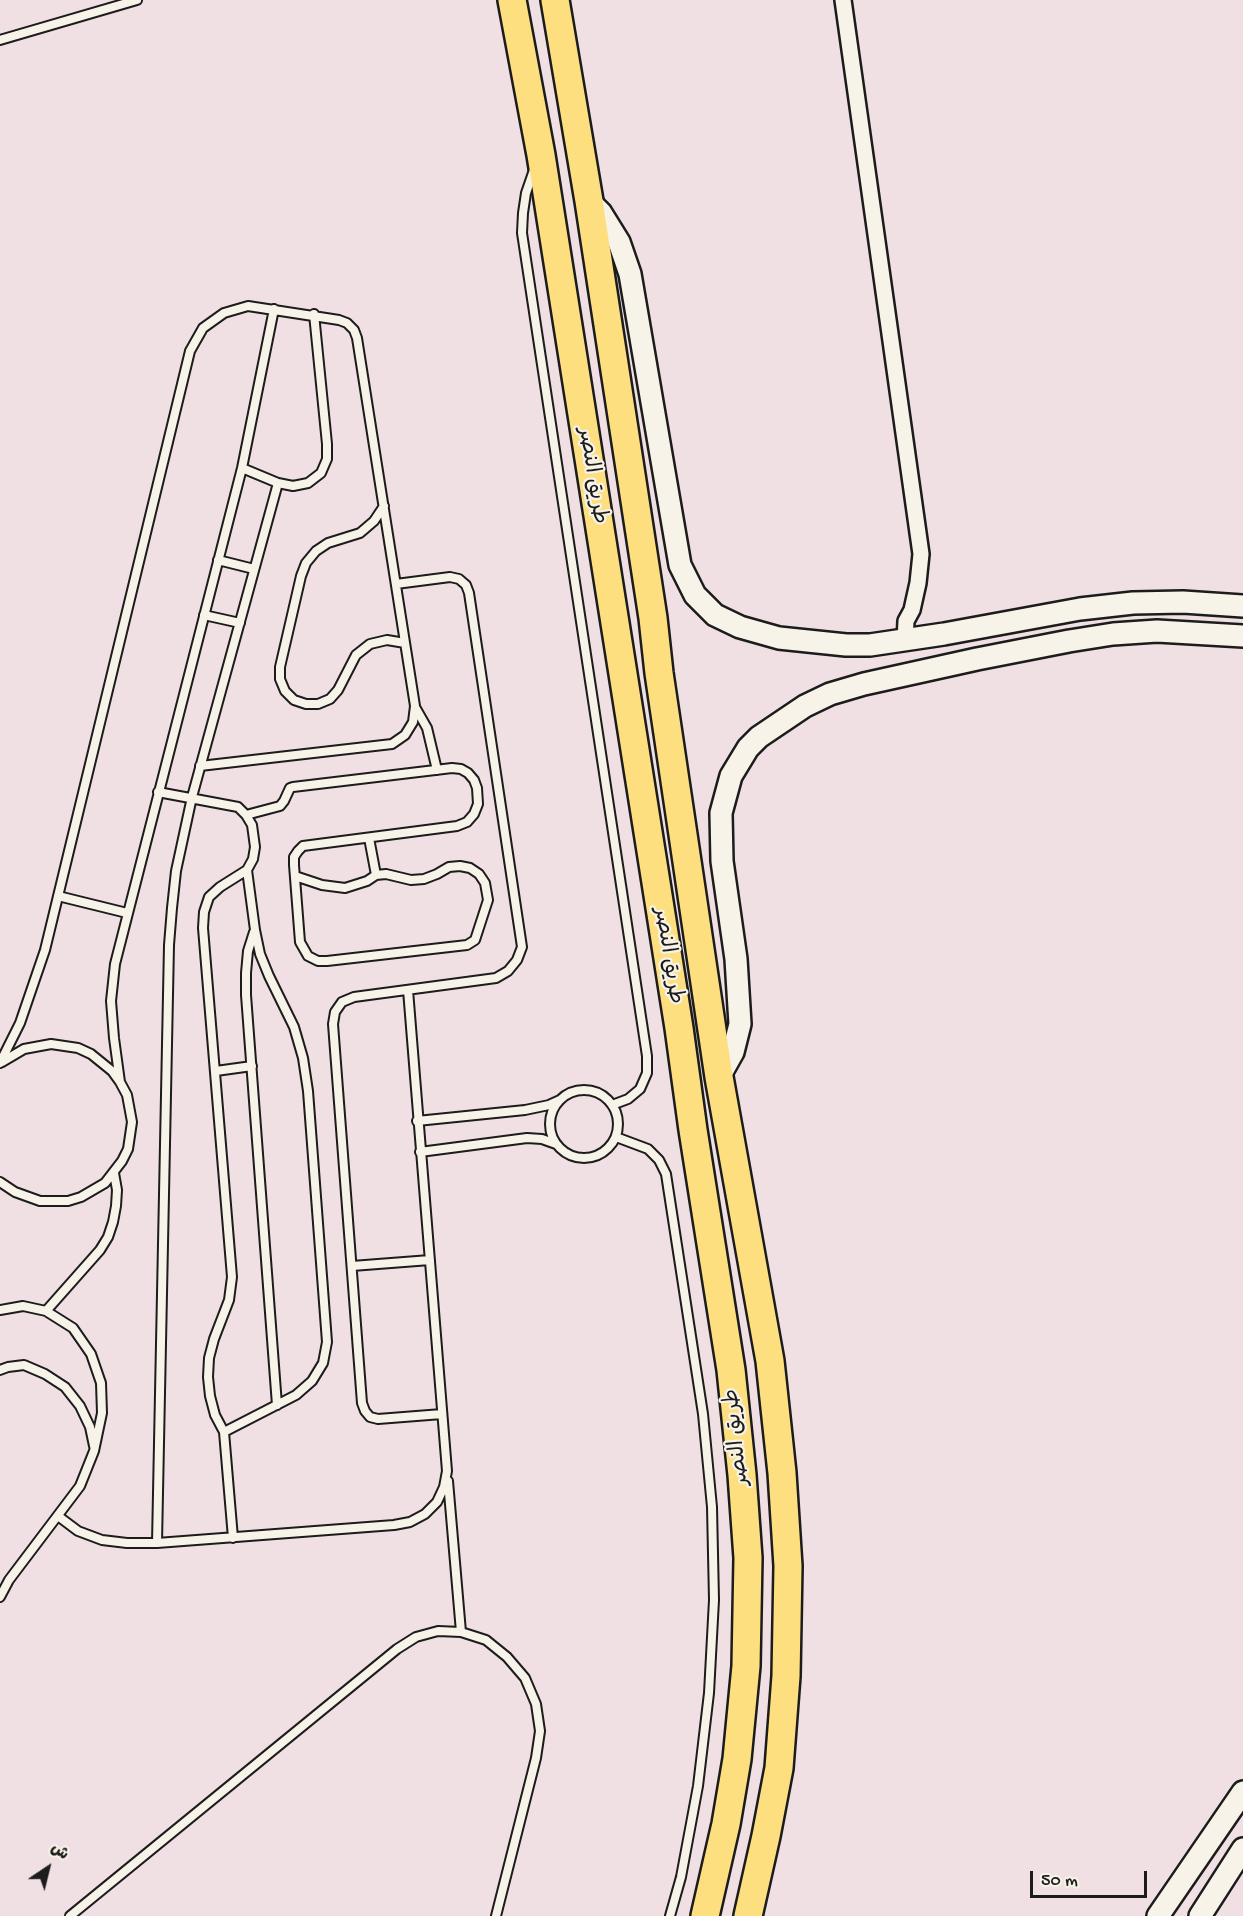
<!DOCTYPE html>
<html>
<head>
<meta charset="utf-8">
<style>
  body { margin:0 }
  #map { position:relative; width:1243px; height:1916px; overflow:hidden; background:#f0e0e3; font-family:"Gochi Hand","Playpen Sans Arabic",sans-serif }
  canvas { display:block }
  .north { position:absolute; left:18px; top:1838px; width:60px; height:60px; -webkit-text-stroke:4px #f7f3e8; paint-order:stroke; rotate:35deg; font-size:16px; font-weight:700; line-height:24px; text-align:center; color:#1c1c1c }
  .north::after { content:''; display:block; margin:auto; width:21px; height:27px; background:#1c1c1c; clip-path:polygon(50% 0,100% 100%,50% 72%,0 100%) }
  .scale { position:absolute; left:1030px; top:1871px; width:117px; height:27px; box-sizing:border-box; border:3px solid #1c1c1c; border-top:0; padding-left:8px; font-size:18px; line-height:21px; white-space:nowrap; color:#1c1c1c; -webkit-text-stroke:4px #f7f3e8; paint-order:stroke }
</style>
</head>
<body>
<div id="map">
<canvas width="1243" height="1916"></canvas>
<div class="north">ش</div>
<div class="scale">50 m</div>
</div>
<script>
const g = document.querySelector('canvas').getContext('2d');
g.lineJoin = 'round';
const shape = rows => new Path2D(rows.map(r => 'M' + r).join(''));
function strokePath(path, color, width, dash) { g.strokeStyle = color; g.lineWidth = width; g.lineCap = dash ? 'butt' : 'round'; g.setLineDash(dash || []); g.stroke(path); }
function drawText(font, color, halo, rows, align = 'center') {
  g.font = font + ' "Gochi Hand","Playpen Sans Arabic",sans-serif'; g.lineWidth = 4.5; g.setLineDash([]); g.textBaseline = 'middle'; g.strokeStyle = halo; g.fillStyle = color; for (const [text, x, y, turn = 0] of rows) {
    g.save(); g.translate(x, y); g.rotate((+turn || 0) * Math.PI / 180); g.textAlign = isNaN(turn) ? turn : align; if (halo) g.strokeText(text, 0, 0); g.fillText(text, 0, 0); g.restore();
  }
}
const lane = shape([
  [0,40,137,0],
  [535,167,526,193,523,213,522,233,647,1056,647,1073,640,1089,628,1099,612,1105],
  [242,468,278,483,293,486,308,483,321,473,327,459,327,444,314,314],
  [384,506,374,521,360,533,328,543,316,551,306,563,301,576,280,667,280,679,285,691,294,700,306,704,318,704,330,699,338,690,356,655,370,644,387,640,405,643],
  [218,560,254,569],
  [396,584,450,577,459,579,466,585,469,593,522,947,517,960,508,971,496,978,354,997,342,1002,335,1012,333,1024,362,1403,365,1411,370,1417,378,1419,442,1414],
  [204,615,240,623],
  [415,707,427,728,437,770],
  [158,792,238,807,246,815,252,825,255,847,253,859,247,870,220,887,209,897,204,912,203,928,232,1277,229,1300,214,1339,209,1358,208,1377,210,1396,215,1415,224,1432,233,1538],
  [246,815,280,806,284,801,290,788,293,787,452,768,461,769,468,773,474,780,477,788,478,804,474,814,467,822,457,826,303,846,298,851,294,857,294,865,300,942,308,956,318,961,327,961,467,945,475,940,488,900,485,883,479,874,470,868,460,866,449,867,437,874,424,879,411,880,386,874,376,875,367,881,345,888,322,885,295,876],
  [369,838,376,875],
  [58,896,127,913],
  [254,932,248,951,246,973,246,995,277,1405],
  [0,1063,20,1023,45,950,190,351,203,328,224,313,248,306,339,320,347,323,354,330,357,338,415,706,413,722,405,735,392,744,200,766],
  [216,1071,252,1066],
  [120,1082,114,1038,111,1001,115,964,242,468,274,309],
  '550 1124a34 34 0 1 1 68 0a34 34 0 1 1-68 0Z',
  [417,1121,525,1110,549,1105,560,1100],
  [616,1137,648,1149,659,1160,666,1174,703,1414,712,1507,714,1600,709,1693,698,1786,681,1877,670,1916],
  [420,1152,527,1138,542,1139,556,1144],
  [0,1182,15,1192,40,1201,68,1201,81,1197,105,1183,122,1161,128,1149,132,1122,127,1095,120,1082,112,1071,91,1054,78,1048,51,1044,24,1049,2,1062],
  [352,1266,430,1260],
  [0,1310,23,1306,46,1311,73,1328,91,1354,101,1383,102,1413,94,1451,80,1486,9,1580,0,1597],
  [46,1311,100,1250,108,1237,113,1222,116,1206,117,1190,114,1173],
  [0,1370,8,1367,24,1365,45,1374,65,1387,80,1406,90,1427,94,1446],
  [224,1432,296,1395,312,1381,323,1363,327,1342,308,1091,303,1058,294,1027,269,976,260,954,255,930,247,870],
  [448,1481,461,1632],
  [58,1516,78,1531,102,1540,127,1543,157,1543,394,1525,410,1522,425,1514,437,1502,444,1487,447,1471,408,990],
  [157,1543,169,945,172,908,176,871,192,797,278,483],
  [70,1916,397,1649,416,1637,438,1631,461,1632,486,1640,507,1657,525,1678,536,1704,540,1731,536,1758,496,1916]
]);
const street = shape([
  [843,0,921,554,918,583,912,610,906,621,905,641]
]);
const secondary = shape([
  [589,201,601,213,619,242,630,274,680,565,695,595,715,615,740,627,779,638,846,645,870,645,944,634,1080,609,1133,603,1183,602,1243,606],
  [719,1077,733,1052,740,1024,736,959,722,861,721,813,731,776,748,748,759,737,805,706,830,694,864,684,977,659,1069,641,1113,634,1157,631,1243,636],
  [1158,1916,1243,1792],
  [1200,1916,1243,1849]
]);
const highway = shape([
  [512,0,541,155,679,1028,693,1130,731,1370,742,1475,748,1558,746,1666,737,1759,726,1824,705,1916],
  [555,0,589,201,653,618,659,673,719,1077,770,1361,782,1473,788,1566,786,1676,779,1768,766,1836,748,1916]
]);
const streetNames = [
  ["طريق النصر",591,476,81],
  ["طريق النصر",667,956,81],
  ["طريق النصر",738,1437,-96]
];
strokePath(lane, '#1c1c1c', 12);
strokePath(street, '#1c1c1c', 20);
strokePath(secondary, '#1c1c1c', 26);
strokePath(highway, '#1c1c1c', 32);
strokePath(lane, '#f7f3e8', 8);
strokePath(street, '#f7f3e8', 15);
strokePath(secondary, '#f7f3e8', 21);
strokePath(highway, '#fedf80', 27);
drawText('22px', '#1c1c1c', '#f7f3e8', streetNames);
</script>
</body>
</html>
